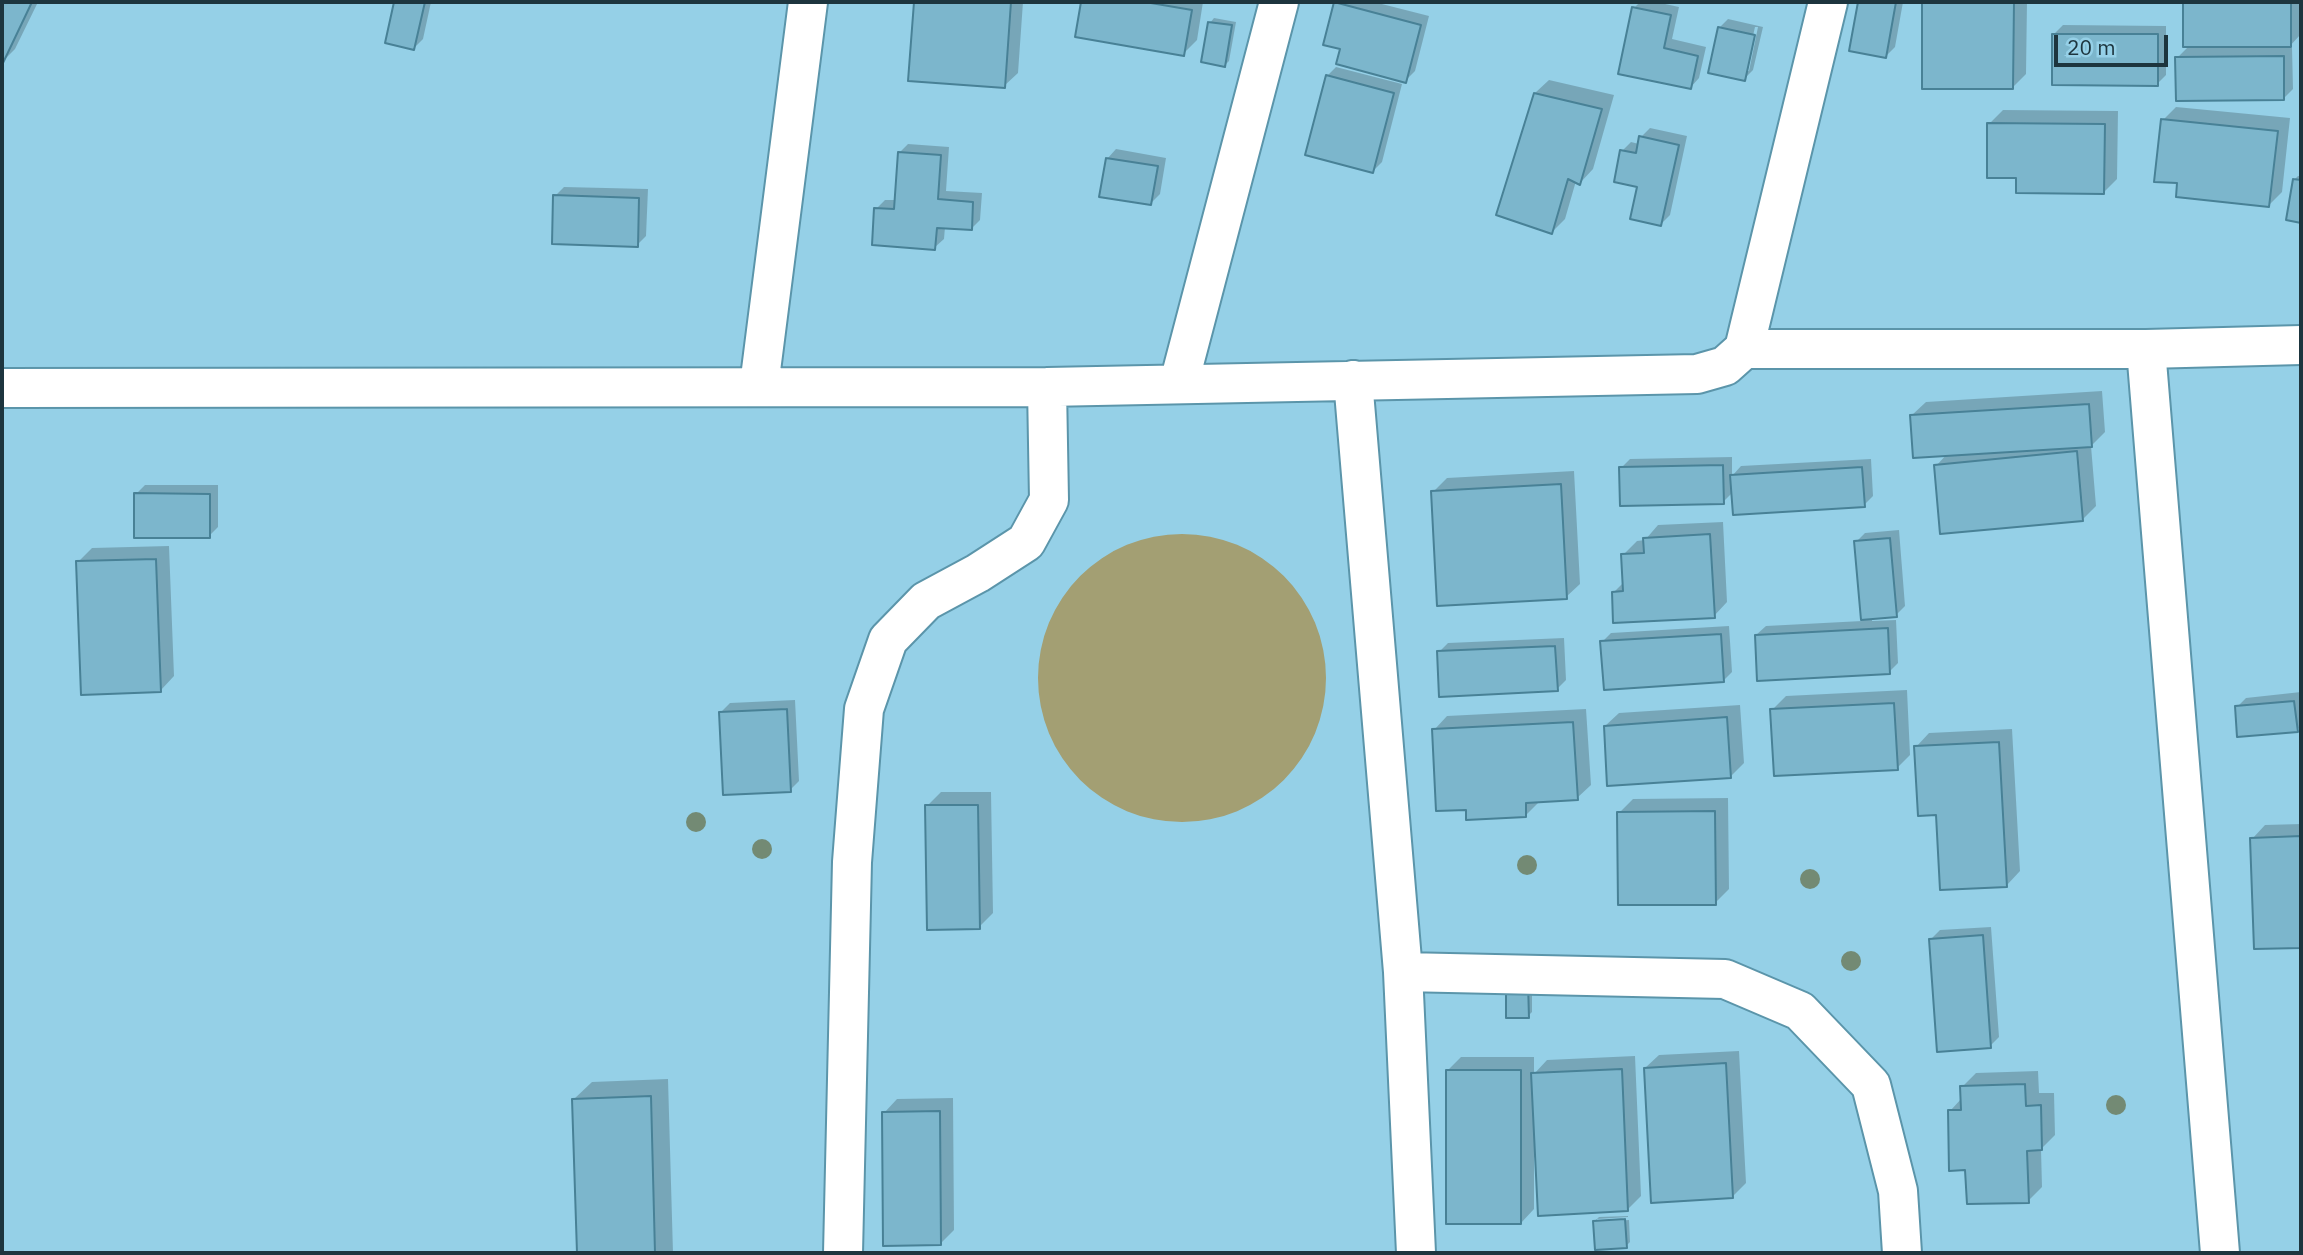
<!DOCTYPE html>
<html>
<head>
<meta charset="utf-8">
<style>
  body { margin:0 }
  #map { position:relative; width:2303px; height:1255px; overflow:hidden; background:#95d0e7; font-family:"IBM Plex Sans",sans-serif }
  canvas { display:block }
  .frame { position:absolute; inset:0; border:4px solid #1d353e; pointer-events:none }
  .scale { position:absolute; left:2054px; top:35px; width:114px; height:32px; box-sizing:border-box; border:4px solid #1d353e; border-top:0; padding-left:9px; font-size:21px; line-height:24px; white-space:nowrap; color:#1d353e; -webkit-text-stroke:5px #95d0e7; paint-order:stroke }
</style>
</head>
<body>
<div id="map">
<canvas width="2303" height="1255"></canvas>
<div class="frame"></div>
<div class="scale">20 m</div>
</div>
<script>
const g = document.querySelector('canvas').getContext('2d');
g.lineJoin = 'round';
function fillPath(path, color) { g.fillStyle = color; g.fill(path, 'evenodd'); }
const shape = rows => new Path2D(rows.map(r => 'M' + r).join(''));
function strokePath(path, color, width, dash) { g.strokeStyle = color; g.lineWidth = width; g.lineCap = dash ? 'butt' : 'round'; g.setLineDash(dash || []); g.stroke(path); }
const green = shape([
  '1038 678a144 144 0 1 1 288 0a144 144 0 1 1-288 0Z'
]);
const shadow = shape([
  [2,2,38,2,15,49,2,62],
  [396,2,431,2,423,39,414,48,387,42],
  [915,2,1023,2,1018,73,1004,86,910,80],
  [1083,2,1203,2,1197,40,1183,54,1077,36],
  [1337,2,1374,2,1429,16,1415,71,1405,81,1342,48],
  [1640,2,1656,2,1679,7,1672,39,1706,47,1699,78,1690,88,1634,8],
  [1860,2,1903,2,1895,47,1886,56,1851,50],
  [1924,2,2027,2,2026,74,2012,88,1924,87],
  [2185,2,2301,2,2301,34,2288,48,2292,48,2293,89,2284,98,2177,58,2190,45,2185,45],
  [1214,18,1236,22,1229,61,1225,65,1210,23],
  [1728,19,1763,27,1753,70,1744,79,1719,28],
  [1755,27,1758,27,1749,71,1745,71],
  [2063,25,2166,26,2166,75,2157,84,2054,34],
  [1336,67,1402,84,1382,162,1373,171,1327,76],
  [1549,80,1614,95,1593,169,1580,183,1576,181,1565,219,1552,232,1535,93],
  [2176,107,2290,118,2282,192,2269,205,2179,182,2163,120],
  [2003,110,2118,111,2117,179,2104,192,2018,177,1989,124],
  [1650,128,1687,136,1670,215,1661,224,1622,151,1631,142,1639,144,1641,137],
  [908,144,949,147,946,191,982,193,980,220,971,229,945,227,944,239,934,248,876,209,885,200,896,200,899,153],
  [1116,149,1166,158,1160,194,1151,203,1107,159],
  [2298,176,2301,176,2301,221,2288,218,2294,180],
  [564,187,648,189,646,236,637,245,555,196],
  [2102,391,2105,432,2091,446,2096,506,2082,520,1936,466,1947,454,1912,415,1926,402],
  [1732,457,1732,476,1741,466,1871,459,1873,496,1864,505,1733,492,1723,502,1621,468,1630,459],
  [1574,471,1580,584,1566,597,1433,492,1447,478],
  [145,485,218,485,218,527,209,536,136,494],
  [1723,522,1727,602,1714,616,1613,593,1624,582,1623,555,1637,541,1645,540,1658,525],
  [1899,530,1905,606,1896,615,1872,618,1872,621,1896,620,1898,663,1889,672,1756,635,1766,626,1862,621,1856,542,1865,533],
  [169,546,174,676,161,690,78,562,92,548],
  [1729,626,1732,672,1723,681,1602,642,1611,633],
  [1564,638,1566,680,1557,689,1439,652,1448,643],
  [1907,690,1910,755,1897,768,1772,710,1786,696],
  [2301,692,2301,726,2297,730,2237,707,2246,698],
  [795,700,799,781,790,790,721,712,730,703],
  [1740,705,1744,763,1730,777,1605,726,1619,713],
  [1586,709,1591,785,1577,798,1539,802,1526,815,1467,808,1434,730,1447,716],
  [2012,729,2020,871,2007,885,1938,813,1916,747,1929,733],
  [941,792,991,792,993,913,979,927,927,806],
  [1728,798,1729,889,1715,903,1619,813,1633,799],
  [2301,824,2301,946,2256,948,2252,839,2265,825],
  [1991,927,1999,1037,1990,1046,1931,939,1940,930],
  [1512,980,1532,980,1532,1012,1528,1016],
  [1739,1051,1746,1183,1733,1196,1645,1068,1659,1055],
  [1635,1056,1641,1196,1627,1210,1534,1157,1534,1209,1521,1223,1447,1071,1461,1057,1534,1057,1534,1074,1547,1060],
  [2038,1071,2039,1093,2054,1093,2055,1135,2041,1149,2042,1187,2028,1201,1967,1168,1950,1111,1962,1098,1962,1087,1976,1073],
  [668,1079,673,1253,579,1253,574,1099,592,1082],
  [953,1098,954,1230,941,1243,884,1113,897,1099],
  [1628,1216,1628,1217,1597,1219,1599,1217],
  [1597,1219,1597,1222,1629,1220,1630,1242,1626,1246,1595,1221]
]);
const building = shape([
  [2,2,32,2,2,65,2,2],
  [394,2,425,2,414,50,385,43,394,2],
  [914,2,1011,2,1005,88,908,81,914,2],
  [1081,2,1145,2,1192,10,1184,56,1075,37,1081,2],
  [1334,2,1421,25,1406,83,1336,64,1340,49,1323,45,1334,2],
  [1858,2,1896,2,1886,58,1849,51,1858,2],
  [1922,2,2014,2,2013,89,1922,89,1922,2],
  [2183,2,2291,2,2291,47,2183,47,2183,2],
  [1632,7,1671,15,1664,48,1698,56,1691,89,1618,74,1632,7],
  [1208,22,1232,25,1225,67,1201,62,1208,22],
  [1718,27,1755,35,1745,81,1708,73,1718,27],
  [2052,34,2158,34,2158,86,2052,85,2052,34],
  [2284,56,2284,100,2176,101,2175,57,2284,56],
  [1326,75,1394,93,1373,173,1305,155,1326,75],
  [1534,93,1602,109,1580,185,1568,179,1552,234,1496,215,1534,93],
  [2161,119,2278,131,2269,207,2176,197,2177,183,2154,182,2161,119],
  [1987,123,2105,124,2104,194,2016,193,2016,178,1987,178,1987,123],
  [1639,136,1679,145,1661,226,1630,219,1637,187,1614,182,1620,150,1636,153,1639,136],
  [898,152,941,155,938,199,973,202,972,230,937,228,935,250,872,245,874,208,894,209,898,152],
  [1106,158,1158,166,1151,205,1099,197,1106,158],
  [2293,179,2301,180,2301,223,2286,220,2293,179],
  [553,195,639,198,638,247,552,244,553,195],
  [2089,404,2092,447,1913,458,1910,415,2089,404],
  [2077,451,2083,521,1940,534,1934,465,2077,451],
  [1723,465,1724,504,1620,506,1619,467,1723,465],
  [1862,467,1865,507,1733,515,1730,475,1862,467],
  [1561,484,1567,599,1437,606,1431,491,1561,484],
  [134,493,210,494,210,538,134,538,134,493],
  [1710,534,1715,618,1613,623,1612,592,1623,591,1621,554,1644,553,1643,538,1710,534],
  [1890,538,1897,617,1861,620,1854,541,1890,538],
  [156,559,161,692,81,695,76,561,156,559],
  [1888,628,1890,674,1757,681,1755,635,1888,628],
  [1721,634,1724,682,1604,690,1600,641,1721,634],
  [1555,646,1558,691,1439,697,1437,651,1555,646],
  [2294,701,2298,732,2237,737,2235,706,2294,701],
  [1894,703,1898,770,1774,776,1770,709,1894,703],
  [787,709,791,792,723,795,719,712,787,709],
  [1727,717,1731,778,1607,786,1604,726,1727,717],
  [1573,722,1578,800,1526,803,1526,817,1466,820,1466,810,1436,811,1432,729,1573,722],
  [1999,742,2007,887,1940,890,1936,815,1918,816,1914,746,1999,742],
  [925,805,978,805,980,929,927,930,925,805],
  [1715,811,1716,905,1618,905,1617,812,1715,811],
  [2301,836,2301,948,2254,949,2250,838,2301,836],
  [1983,935,1991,1048,1937,1052,1929,939,1983,935],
  [1528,983,1529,1018,1506,1018,1506,984,1528,983],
  [1726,1063,1733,1198,1651,1203,1644,1068,1726,1063],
  [1622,1069,1628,1211,1538,1216,1531,1073,1622,1069],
  [1446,1070,1521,1070,1521,1224,1446,1224,1446,1070],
  [2025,1084,2026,1106,2041,1105,2042,1150,2027,1151,2029,1203,1967,1204,1965,1170,1949,1171,1948,1110,1961,1110,1960,1086,2025,1084],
  [651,1096,655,1253,577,1253,572,1099,651,1096],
  [940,1111,941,1245,883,1246,882,1112,940,1111],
  [1625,1219,1627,1248,1595,1250,1593,1221,1625,1219]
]);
const minor = shape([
  [1744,349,2146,349,2301,345],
  [2146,349,2220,1253],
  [1353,380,1403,972,1416,1253],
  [1179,383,1279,2],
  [759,386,808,2],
  [2,388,1047,387,1697,374,1725,366,1744,349,1828,2],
  [1403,972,1725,979,1800,1011,1871,1085,1898,1191,1902,1253],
  [843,1253,852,862,864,709,888,640,926,601,978,573,1026,542,1049,500,1047,387]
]);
const trees = [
  [696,822],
  [762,849],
  [1527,865],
  [1810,879],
  [1851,961],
  [2116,1105]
];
fillPath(green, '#a39f73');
fillPath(shadow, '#0003');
fillPath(building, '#7cb6cc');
strokePath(building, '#488196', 2);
strokePath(minor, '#5b95aa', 42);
strokePath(minor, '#fff', 38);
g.fillStyle = '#738a74';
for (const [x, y] of trees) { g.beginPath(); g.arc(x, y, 10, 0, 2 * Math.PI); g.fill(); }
</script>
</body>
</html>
